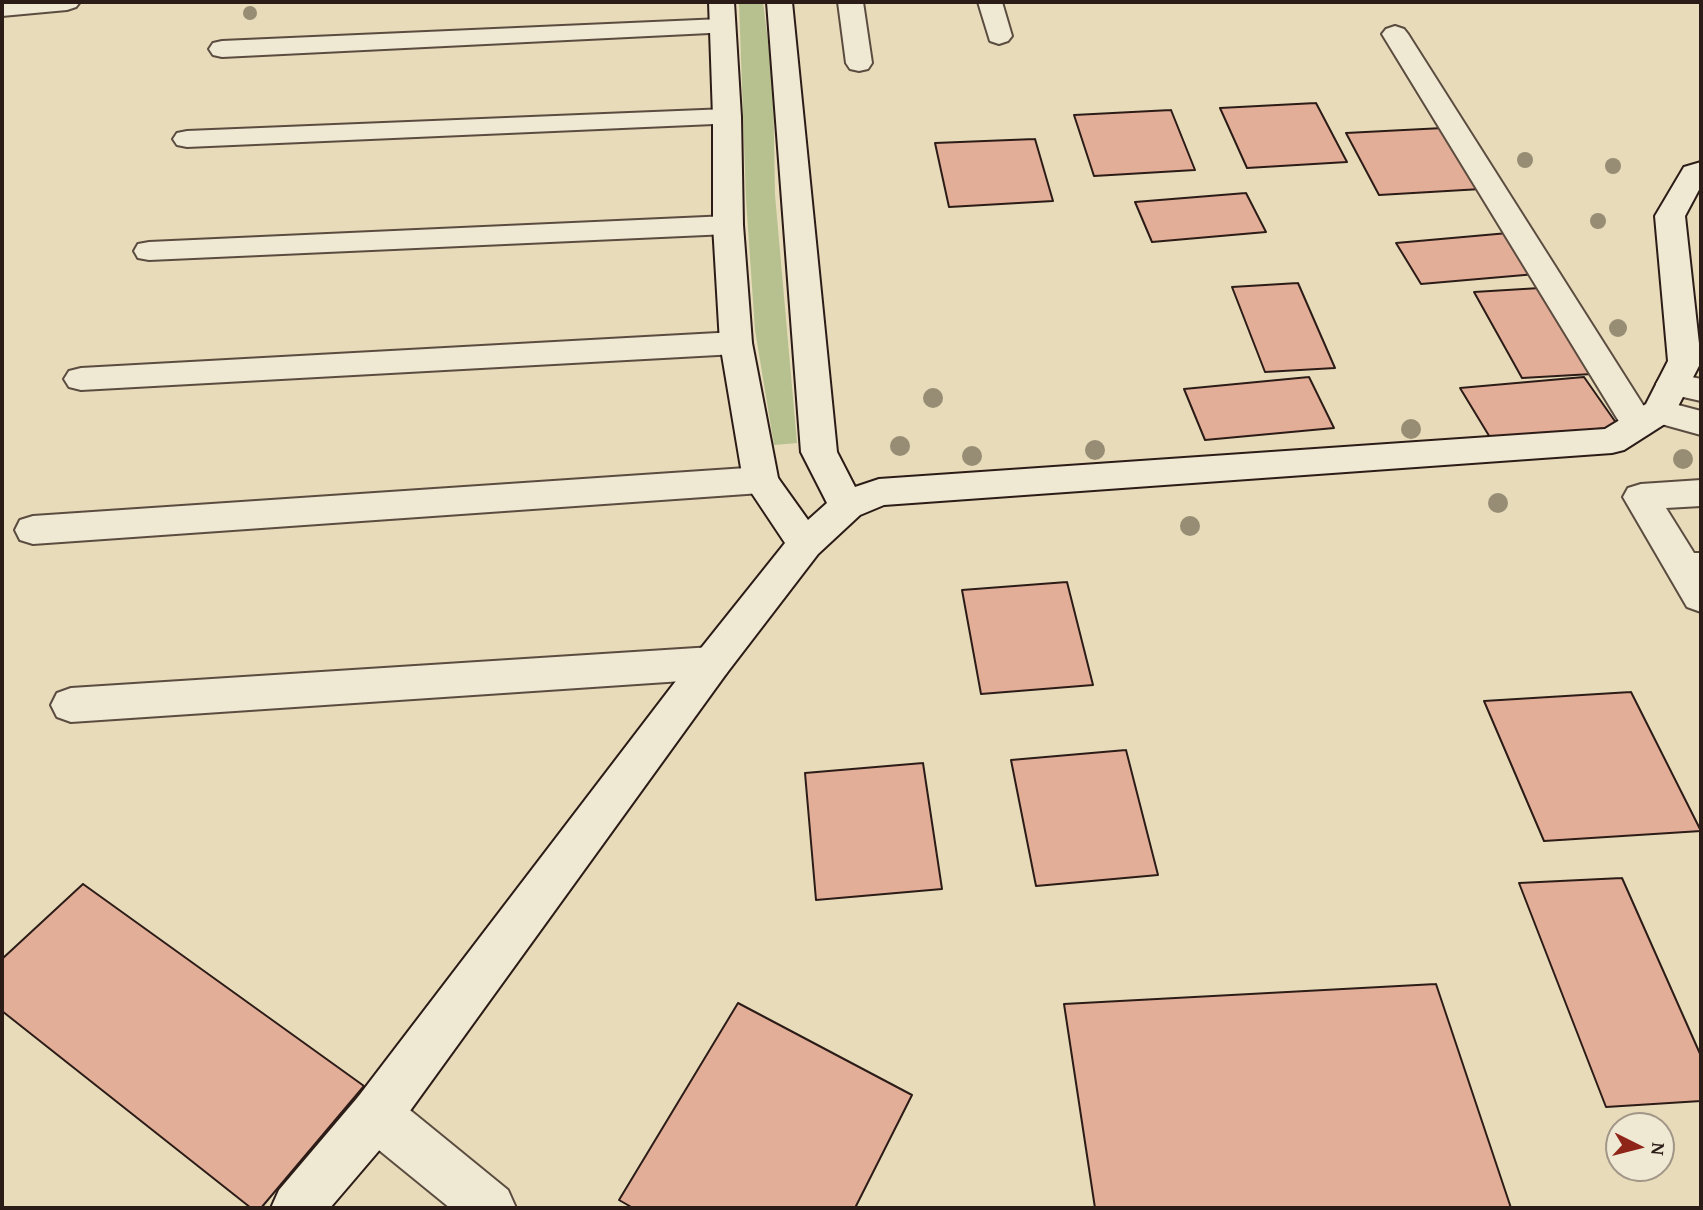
<!DOCTYPE html>
<html>
<head>
<meta charset="utf-8">
<style>
  body { margin:0 }
  #map { position:relative; width:1703px; height:1210px; overflow:hidden; background:#e7dbba; font-family:"Gentium Book Plus",serif }
  canvas { display:block }
  .frame { position:absolute; inset:0; border:4px solid #2c1c17; pointer-events:none }
  .north { position:absolute; left:1605px; top:1112px; width:70px; height:70px; box-sizing:border-box; background:#efe8d2; border:2px solid #a19687; border-radius:50%; rotate:96deg; font-size:19px; font-weight:700; line-height:28px; text-align:center; color:#2c1c17 }
  .north::after { content:''; display:block; margin:auto; width:24px; height:32px; background:#8f2418; clip-path:polygon(50% 0,100% 100%,50% 72%,0 100%) }
</style>
</head>
<body>
<div id="map">
<canvas width="1703" height="1210"></canvas>
<div class="frame"></div>
<div class="north">N</div>
</div>
<script>
const g = document.querySelector('canvas').getContext('2d');
g.lineJoin = 'round';
function fillPath(path, color) { g.fillStyle = color; g.fill(path, 'evenodd'); }
const shape = rows => new Path2D(rows.map(r => 'M' + r).join(''));
function strokePath(path, color, width, dash) { g.strokeStyle = color; g.lineWidth = width; g.lineCap = dash ? 'butt' : 'round'; g.setLineDash(dash || []); g.stroke(path); }
const green = shape([
  [739,2,763,2,773,81,775,195,797,443,774,445,755,330,746,199]
]);
const building = shape([
  [1316,103,1347,162,1247,168,1220,108,1316,103],
  [1171,110,1195,170,1094,176,1074,115,1171,110],
  [1443,128,1481,189,1379,195,1346,133,1443,128],
  [1035,139,1053,201,949,207,935,143,1035,139],
  [1246,193,1266,232,1152,242,1135,202,1246,193],
  [1508,233,1536,274,1421,284,1396,243,1508,233],
  [1298,283,1335,368,1265,372,1232,287,1298,283],
  [1540,288,1592,374,1522,378,1474,292,1540,288],
  [1309,377,1334,428,1205,440,1184,389,1309,377],
  [1584,377,1619,427,1491,439,1460,388,1584,377],
  [1067,582,1093,685,981,694,962,590,1067,582],
  [1631,692,1701,831,1544,841,1484,701,1631,692],
  [1126,750,1158,875,1036,886,1011,760,1126,750],
  [923,763,942,889,816,900,805,773,923,763],
  [1622,878,1701,1056,1701,1101,1606,1107,1519,883,1622,878],
  [83,884,364,1086,261,1208,251,1208,2,1011,2,959,83,884],
  [1436,984,1511,1208,1095,1208,1064,1004,1436,984],
  [738,1003,912,1095,855,1208,633,1208,619,1200,738,1003]
]);
const street = shape([
  [2,2,80,2,76,7,67,10,2,16,2,2],
  [838,2,863,2,872,63,868,69,859,71,850,69,846,63,838,2],
  [978,2,1002,2,1012,36,1008,41,999,44,990,41,978,2],
  [721,19,730,22,734,27,730,32,222,57,213,55,209,49,213,43,222,41,721,19],
  [1395,26,1404,29,1408,34,1645,408,1647,404,1659,400,1701,411,1701,435,1654,422,1655,425,1650,433,1638,437,1626,433,1382,34,1386,29,1395,26],
  [727,109,737,111,741,117,737,123,187,147,177,145,173,139,177,133,187,131,727,109],
  [728,216,739,219,743,225,739,231,728,234,149,260,138,258,134,251,138,244,149,242,728,216],
  [736,332,748,335,752,343,748,351,736,354,81,390,69,387,64,379,69,371,81,368,736,332],
  [1673,373,1701,379,1701,401,1661,392,1656,384,1661,376,1673,373],
  [761,467,774,471,779,480,774,489,761,493,33,544,20,540,15,530,20,520,33,516,761,467],
  [1701,480,1701,506,1666,508,1694,553,1701,553,1701,612,1687,607,1623,497,1628,488,1641,484,1701,480],
  [712,647,726,652,732,663,726,674,712,679,71,722,57,717,51,705,57,693,71,688,712,647],
  [376,1090,394,1097,508,1190,516,1208,450,1208,358,1133,351,1115,358,1097,376,1090]
]);
const secondary = shape([
  [709,2,734,2,741,117,743,225,752,343,778,478,808,520,827,503,801,452,767,2,792,2,837,452,855,487,879,479,1605,429,1646,404,1668,361,1655,216,1684,167,1701,162,1701,186,1685,216,1701,362,1671,420,1624,450,1612,453,884,505,860,515,818,554,726,674,394,1133,330,1208,271,1208,279,1190,358,1097,698,652,785,543,743,480,720,343,713,225,713,117,709,2]
]);
const trees = [
  [250,13,7],
  [1525,160,8],
  [1613,166,8],
  [1598,221,8],
  [1618,328,9],
  [933,398,10],
  [1411,429,10],
  [900,446,10],
  [1095,450,10],
  [972,456,10],
  [1683,459,10],
  [1498,503,10],
  [1190,526,10]
];
fillPath(green, '#b7c08f');
fillPath(building, '#e3ae98');
strokePath(building, '#2c1c17', 2);
strokePath(street, '#5b4c40', 4);
strokePath(secondary, '#2c1c17', 4);
fillPath(street, '#efe8d2');
fillPath(secondary, '#efe8d2');
g.fillStyle = '#978d74';
for (const [x, y, r] of trees) { g.beginPath(); g.arc(x, y, r, 0, 2 * Math.PI); g.fill(); }
</script>
</body>
</html>
